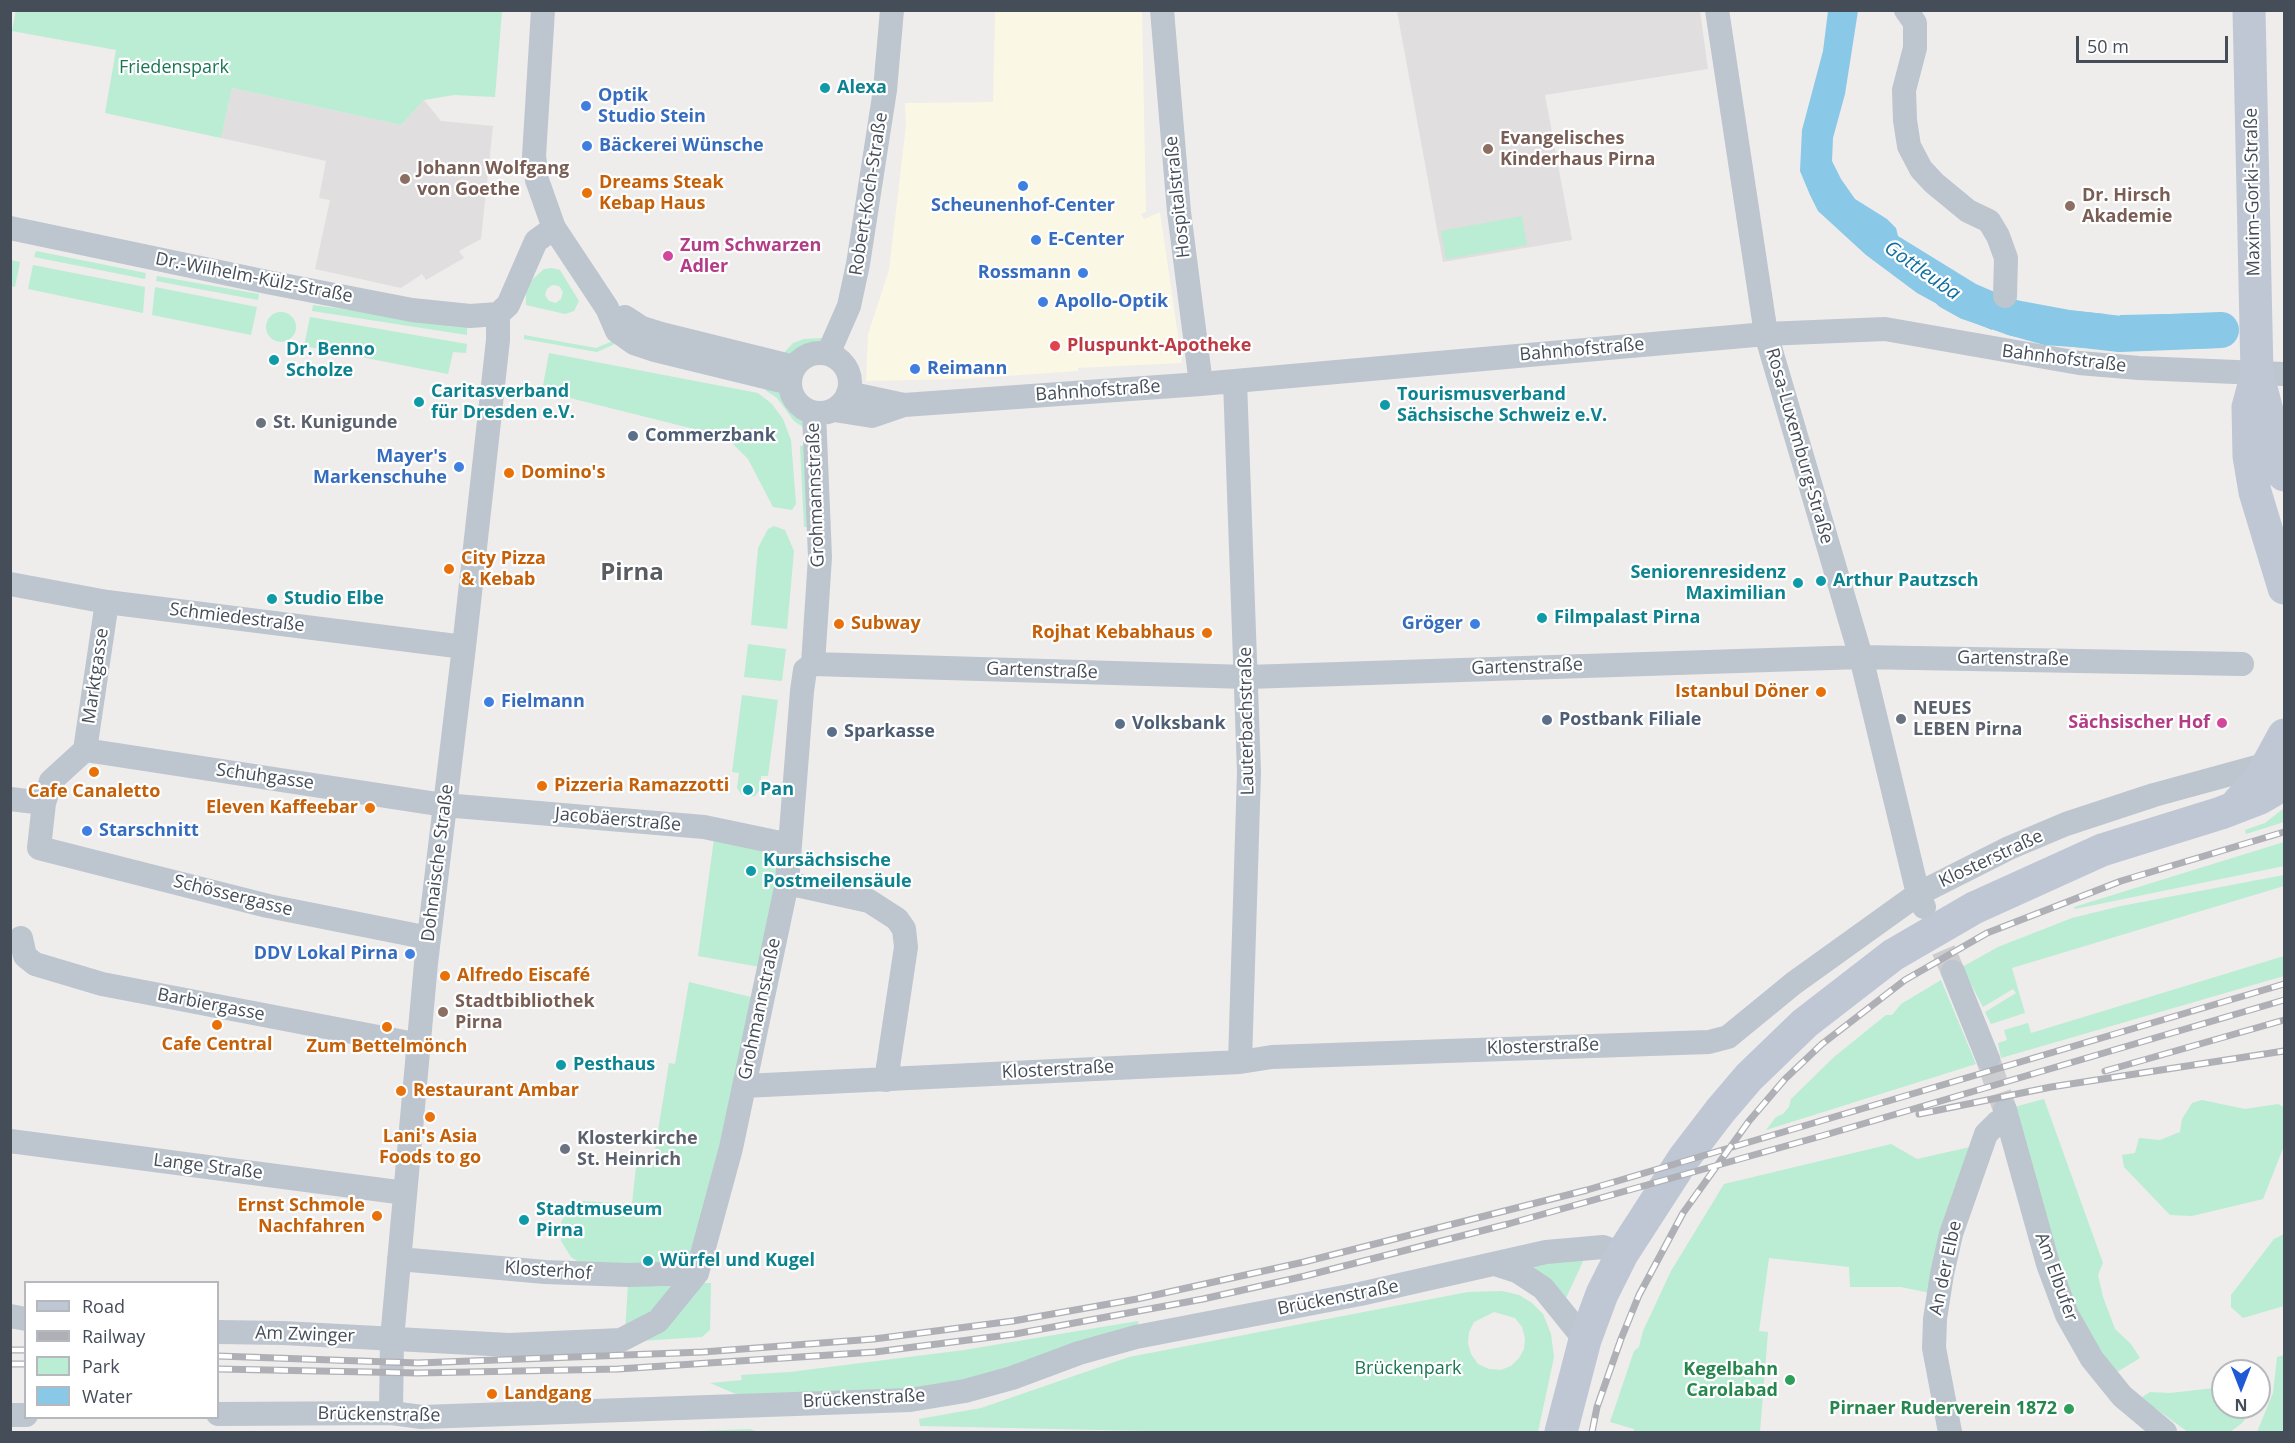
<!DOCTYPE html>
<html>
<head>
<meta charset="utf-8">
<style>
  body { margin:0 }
  #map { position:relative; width:2295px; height:1443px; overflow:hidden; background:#efecec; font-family:"Open Sans",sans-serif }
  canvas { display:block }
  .frame { position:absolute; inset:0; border:12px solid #454d59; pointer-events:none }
  .legend { position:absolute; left:24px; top:1281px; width:195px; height:138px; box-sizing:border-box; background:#fff; border:2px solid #b5b8bd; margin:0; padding:8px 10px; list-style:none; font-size:18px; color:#454d59 }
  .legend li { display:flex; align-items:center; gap:12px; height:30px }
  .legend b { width:30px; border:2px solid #b5b8bd }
  .north { position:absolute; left:2211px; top:1359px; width:60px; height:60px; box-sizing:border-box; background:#fff; border:2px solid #b5b8bd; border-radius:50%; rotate:180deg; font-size:16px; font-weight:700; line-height:24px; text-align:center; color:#454d59 }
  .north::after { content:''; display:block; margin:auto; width:21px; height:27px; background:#2058d5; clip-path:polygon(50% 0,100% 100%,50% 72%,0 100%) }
  .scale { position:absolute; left:2076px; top:36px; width:152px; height:27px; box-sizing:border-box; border:3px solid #454d59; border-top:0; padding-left:8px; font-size:18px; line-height:21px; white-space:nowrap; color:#454d59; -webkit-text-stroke:4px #fff; paint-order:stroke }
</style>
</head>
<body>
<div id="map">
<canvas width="2295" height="1443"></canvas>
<div class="frame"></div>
<ul class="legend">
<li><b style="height:8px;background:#bfc7d5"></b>Road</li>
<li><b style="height:8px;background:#aeb0b6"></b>Railway</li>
<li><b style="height:16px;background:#bbecd4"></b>Park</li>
<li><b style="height:16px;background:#89c8e7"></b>Water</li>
</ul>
<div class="north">N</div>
<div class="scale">50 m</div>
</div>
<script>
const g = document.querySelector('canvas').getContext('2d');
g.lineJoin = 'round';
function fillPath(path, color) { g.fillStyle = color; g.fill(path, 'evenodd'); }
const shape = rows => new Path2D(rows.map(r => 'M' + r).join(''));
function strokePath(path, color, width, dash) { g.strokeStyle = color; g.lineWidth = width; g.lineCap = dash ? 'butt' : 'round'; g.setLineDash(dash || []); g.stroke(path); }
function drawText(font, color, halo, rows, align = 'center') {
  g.font = font + ' "Open Sans",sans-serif'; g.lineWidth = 4.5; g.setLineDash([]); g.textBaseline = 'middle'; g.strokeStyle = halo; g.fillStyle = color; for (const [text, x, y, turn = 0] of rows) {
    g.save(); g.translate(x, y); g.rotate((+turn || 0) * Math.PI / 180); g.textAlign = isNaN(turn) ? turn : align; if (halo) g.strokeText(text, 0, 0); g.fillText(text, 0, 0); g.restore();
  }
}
const commercial = shape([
  [995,11,1142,11,1146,212,1141,214,1144,219,1160,212,1182,363,1078,368,1078,371,964,379,866,381,868,334,889,270,906,125,905,103,993,102]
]);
const education = shape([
  [1397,11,1700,11,1708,69,1545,95,1572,240,1443,262],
  [232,88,401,125,424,100,441,121,493,126,481,239,459,251,464,258,426,280,422,274,401,288,315,269,330,200,319,198,326,161,221,138]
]);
const green = shape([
  [16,10,502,11,495,97,454,95,424,100,401,125,232,88,221,138,105,113,116,50,12,31],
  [1522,216,1527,245,1446,259,1441,231],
  [36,251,146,273,145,279,34,257],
  [11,260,20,262,15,287,11,286],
  [33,265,145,287,143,313,28,289],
  [552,268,560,270,579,301,574,311,565,314,526,305,526,288,533,279,544,269],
  [552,285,559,286,563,292,561,299,556,303,549,301,545,295,547,289],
  [157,276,259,294,258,300,156,281],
  [155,287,257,307,251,335,152,315],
  [313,305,467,326,467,335,312,311],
  '266 327a15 15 0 1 1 30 0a15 15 0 1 1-30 0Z',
  [310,317,467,344,466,353,453,352,448,374,304,346],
  [524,335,596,348,615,340,617,343,597,352,524,339],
  [823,338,822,343,789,356,782,355,793,343,804,339],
  [549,353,758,393,772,404,783,419,791,440,796,504,792,510,773,507,748,459,726,437,542,391],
  [768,385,784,397,805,426,803,427,794,421,777,398,765,390],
  [805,445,809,527,804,527,800,446],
  [774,526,785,530,794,551,787,629,751,625,758,548,768,529],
  [748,644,786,649,782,681,744,677],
  [742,695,778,700,768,776,761,776,760,790,755,796,748,797,741,794,737,788,739,773,732,772],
  [2284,808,2284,822,2246,834,2245,830,2265,823],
  [714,839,778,853,778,872,760,967,698,956],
  [2284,842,2284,866,2075,909,2074,907],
  [2284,875,2284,886,2012,968,2025,1013,1991,1024,1985,1012,2016,993,2013,989,1983,1007,1962,967,1998,947,2072,918,2121,906],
  [2284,956,2284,976,2001,1058,1998,1043,2007,1040,2004,1030,2028,1023,2031,1033],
  [1941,980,1976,1064,1766,1130,1776,1117,1783,1114,1789,1107,1791,1099,1834,1057,1886,1015,1892,1015,1901,1004],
  [689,982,755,998,692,1264,680,1267,579,1262,571,1257,561,1241,561,1222,566,1213,581,1201,632,1204,636,1166,652,1168,669,1063,675,1064],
  [2044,1099,2103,1263,2098,1275,2103,1297,2115,1329,2131,1344,2140,1358,2117,1372,2101,1356,2051,1257,2014,1107],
  [2202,1100,2245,1109,2278,1104,2284,1107,2284,1146,2263,1199,2192,1216,2170,1215,2124,1167,2122,1155,2135,1153,2139,1138,2160,1140,2180,1132,2182,1119,2192,1103],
  [1891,1144,1917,1159,1970,1147,1930,1293,1901,1287,1850,1287,1849,1267,1769,1258,1759,1331,1768,1332,1760,1432,1634,1432,1634,1429,1610,1422,1634,1351,1639,1347,1643,1331,1671,1271,1724,1184],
  [2284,1234,2284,1306,2243,1318,2231,1307,2231,1295,2274,1239],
  [1585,1257,1566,1298,1527,1266],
  [681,1282,673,1293,625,1332,628,1284],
  [694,1283,711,1283,710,1330,702,1337,640,1341],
  [1502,1291,1519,1295,1532,1303,1543,1314,1551,1334,1554,1357,1538,1432,1191,1432,920,1426,919,1419,981,1408,1129,1357,1468,1292],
  [1494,1312,1515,1318,1522,1327,1525,1338,1524,1349,1519,1358,1511,1366,1501,1370,1489,1369,1478,1364,1471,1354,1468,1343,1469,1332,1474,1322],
  [1138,1321,1139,1327,968,1381,910,1390,745,1398,710,1383,742,1380,741,1375,790,1372,964,1350],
  [2284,1355,2284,1432,2257,1432,2273,1393,2277,1357],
  [2223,1387,2223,1407,2254,1407,2242,1423,2230,1432,2188,1432,2141,1398,2150,1392,2170,1393],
  [750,1429,758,1432,673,1432]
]);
const water = shape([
  [1828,11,1858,11,1845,94,1833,138,1832,161,1841,179,1855,199,1887,219,1896,228,1898,236,1976,284,1999,294,1992,330,1961,317,1917,293,1866,255,1818,211,1810,195,1800,171,1802,130,1823,51],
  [2012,299,2043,308,2106,314,2102,349,2044,345,2005,334],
  [2221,313,2222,343,2218,348,2115,351,2120,315]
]);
const river = shape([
  [1950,292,1968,302,2014,318,2068,328,2120,334,2221,330]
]);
const streetTunnel = shape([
  [1929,917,1953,972],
  [1988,1059,2005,1110]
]);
const street = shape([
  [543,10,534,156,537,180,554,228,607,308,617,331,634,343,655,350,790,383],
  [1162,10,1179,212,1201,384],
  [1717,10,1766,334,1861,657,1918,894,1924,907],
  [1906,10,1915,23,1915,48,1904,90,1905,120,1909,146,1921,169,1934,183,1968,211,1989,221,1998,236,2006,258,2005,296],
  [10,228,267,282,412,310,470,316,498,314],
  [498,314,508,305,536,241,554,228],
  [625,317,642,328,661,334,794,367],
  '790 383a30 30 0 1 1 60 0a30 30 0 1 1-60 0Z',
  [828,354,849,306,858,264,885,90,892,10],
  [1235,381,1249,772,1240,1062],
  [848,393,904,405],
  [834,410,872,416,904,405,1201,384,1766,334,1885,329,2079,363,2139,368,2284,374],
  [10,584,107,602,464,647],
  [813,664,1247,677,1861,657,2242,664],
  [813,664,820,557,814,413],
  [85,750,444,805,704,827,790,845],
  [85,750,107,602],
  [10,799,44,803,39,848,268,906,429,938],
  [44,803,51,781,85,750],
  [787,883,869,901,897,919,904,929,906,947,886,1080],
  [21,938,25,956,35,964,102,984,420,1045],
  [1953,972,1988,1059],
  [744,1086,1240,1062,1272,1057,1709,1042,1728,1037,1794,983,1918,894,2009,848,2066,824,2154,795,2271,763],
  [2005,1110,2048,1264,2067,1315,2092,1359,2122,1396,2165,1432],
  [10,1141,405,1193],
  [399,1259,545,1272,628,1275,697,1273],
  [1495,1264,1517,1271,1543,1288,1585,1340],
  [10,1316,26,1319],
  [218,1332,283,1333,509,1345,621,1340,658,1321,697,1273,731,1148,787,883,802,691,805,670,813,664],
  [391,1413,392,1339,426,963,464,647,498,340,498,314],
  [218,1414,391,1413,422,1417,910,1400,965,1391,1012,1378,1079,1353,1136,1337,1360,1294,1546,1252,1603,1247,1622,1254],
  [10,1415,26,1415],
  [1950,1432,1934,1348,1935,1319,1942,1274,1951,1234,1986,1134,1997,1123,2007,1119]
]);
const secondary = shape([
  [2249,10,2257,373,2284,475],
  [2257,374,2248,407,2249,456,2255,492,2284,588],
  [2238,803,2260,779,2284,735],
  [1561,1432,1585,1340,1602,1294,1622,1254,1684,1158,1720,1111,1749,1077,1805,1023,1893,955,1974,908,2102,850,2221,813,2260,798,2284,784]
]);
const rail = shape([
  [2105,1071,2284,1020],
  [1919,1114,2051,1087,2284,1051],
  [10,1350,26,1350],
  [218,1356,418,1363,703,1352,874,1339,1013,1321,1137,1299,1304,1262,1587,1190,2284,984],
  [10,1364,26,1364],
  [218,1369,418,1373,618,1369,875,1352,1015,1334,1203,1299,1305,1276,1508,1224,1825,1135,2284,1000],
  [1592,1432,1597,1407,1621,1339,1639,1295,1683,1213,1749,1121,1785,1079,1822,1044,1905,980,1987,933,2121,881,2284,832]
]);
const markers = [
  [825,88,6,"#0f9aa8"],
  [586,106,6,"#3f7fe0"],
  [587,146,6,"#3f7fe0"],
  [1488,149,6,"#8d6e63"],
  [405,179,6,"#8d6e63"],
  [1023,186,6,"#3f7fe0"],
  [587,193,6,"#e8710a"],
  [2070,206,6,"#8d6e63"],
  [1036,240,6,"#3f7fe0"],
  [668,256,6,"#d1479c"],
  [1083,273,6,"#3f7fe0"],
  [1043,302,6,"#3f7fe0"],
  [1055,346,6,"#e0444e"],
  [274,360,6,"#0f9aa8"],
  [915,369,6,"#3f7fe0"],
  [419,402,6,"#0f9aa8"],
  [1385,405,6,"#0f9aa8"],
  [261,423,6,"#6b7280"],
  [633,436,6,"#5c6f8a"],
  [459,467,6,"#3f7fe0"],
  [509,473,6,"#e8710a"],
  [449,569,6,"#e8710a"],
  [1821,581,6,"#0f9aa8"],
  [1798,583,6,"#0f9aa8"],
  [272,599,6,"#0f9aa8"],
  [1542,618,6,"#0f9aa8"],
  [839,624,6,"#e8710a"],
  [1475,624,6,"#3f7fe0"],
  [1207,633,6,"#e8710a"],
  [1821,692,6,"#e8710a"],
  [489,702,6,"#3f7fe0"],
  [1901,719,6,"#6b7280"],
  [1547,720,6,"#5c6f8a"],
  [2222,723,6,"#d1479c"],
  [1120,724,6,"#5c6f8a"],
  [832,732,6,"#5c6f8a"],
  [94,772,6,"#e8710a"],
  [542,786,6,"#e8710a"],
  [748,790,6,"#0f9aa8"],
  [370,808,6,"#e8710a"],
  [87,831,6,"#3f7fe0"],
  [751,871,6,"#0f9aa8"],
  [410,954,6,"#3f7fe0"],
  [445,976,6,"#e8710a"],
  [443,1012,6,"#8d6e63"],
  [217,1025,6,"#e8710a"],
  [387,1027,6,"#e8710a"],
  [561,1065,6,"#0f9aa8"],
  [401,1091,6,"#e8710a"],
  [430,1117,6,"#e8710a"],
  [565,1149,6,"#6b7280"],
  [377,1216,6,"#e8710a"],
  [524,1220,6,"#0f9aa8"],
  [648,1261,6,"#0f9aa8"],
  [1790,1380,6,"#2e9e5b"],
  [492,1394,6,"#e8710a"],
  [2069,1409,6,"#2e9e5b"]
];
const parkNames = [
  ["Friedenspark",174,68],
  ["Brückenpark",1408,1369]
];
const cultureNames = [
  ["Alexa",837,88],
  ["Dr. Benno",286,350],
  ["Scholze",286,371],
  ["Caritasverband",431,392],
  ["für Dresden e.V.",431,413],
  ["Tourismusverband",1397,395],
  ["Sächsische Schweiz e.V.",1397,416],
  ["Seniorenresidenz",1786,573,"right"],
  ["Maximilian",1786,594,"right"],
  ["Arthur Pautzsch",1833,581],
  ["Studio Elbe",284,599],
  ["Filmpalast Pirna",1554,618],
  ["Pan",760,790],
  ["Kursächsische",763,861],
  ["Postmeilensäule",763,882],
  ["Pesthaus",573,1065],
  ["Stadtmuseum",536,1210],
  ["Pirna",536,1231],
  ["Würfel und Kugel",660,1261]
];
const shopNames = [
  ["Optik",598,96],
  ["Studio Stein",598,117],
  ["Bäckerei Wünsche",599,146],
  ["Scheunenhof-Center",1023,206,"center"],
  ["E-Center",1048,240],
  ["Rossmann",1071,273,"right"],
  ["Apollo-Optik",1055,302],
  ["Reimann",927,369],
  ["Mayer's",447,457,"right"],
  ["Markenschuhe",447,478,"right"],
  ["Gröger",1463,624,"right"],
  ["Fielmann",501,702],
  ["Starschnitt",99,831],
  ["DDV Lokal Pirna",398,954,"right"]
];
const educationNames = [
  ["Evangelisches",1500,139],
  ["Kinderhaus Pirna",1500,160],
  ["Johann Wolfgang",417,169],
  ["von Goethe",417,190],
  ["Dr. Hirsch",2082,196],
  ["Akademie",2082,217],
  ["Stadtbibliothek",455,1002],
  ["Pirna",455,1023]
];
const foodNames = [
  ["Dreams Steak",599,183],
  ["Kebap Haus",599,204],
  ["Domino's",521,473],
  ["City Pizza",461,559],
  ["& Kebab",461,580],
  ["Subway",851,624],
  ["Rojhat Kebabhaus",1195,633,"right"],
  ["Istanbul Döner",1809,692,"right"],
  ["Pizzeria Ramazzotti",554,786],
  ["Cafe Canaletto",94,792,"center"],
  ["Eleven Kaffeebar",358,808,"right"],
  ["Alfredo Eiscafé",457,976],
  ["Cafe Central",217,1045,"center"],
  ["Zum Bettelmönch",387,1047,"center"],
  ["Restaurant Ambar",413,1091],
  ["Lani's Asia",430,1137,"center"],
  ["Foods to go",430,1158,"center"],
  ["Ernst Schmole",365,1206,"right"],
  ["Nachfahren",365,1227,"right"],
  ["Landgang",504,1394]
];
const streetNames = [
  ["Maxim-Gorki-Straße",2253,192,-91],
  ["Robert-Koch-Straße",869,194,-81],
  ["Hospitalstraße",1178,197,-96],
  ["Dr.-Wilhelm-Külz-Straße",254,278,11],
  ["Bahnhofstraße",1582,350,-5],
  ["Bahnhofstraße",2064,359,7],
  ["Bahnhofstraße",1098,391,-4],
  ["Rosa-Luxemburg-Straße",1799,446,74],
  ["Grohmannstraße",816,495,-92],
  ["Schmiedestraße",237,618,7],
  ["Gartenstraße",2013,659,1],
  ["Gartenstraße",1527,667,-2],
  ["Gartenstraße",1042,671,2],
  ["Marktgasse",96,676,-82],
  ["Lauterbachstraße",1247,721,-91],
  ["Schuhgasse",265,777,8],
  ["Jacobäerstraße",618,820,5],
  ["Klosterstraße",1991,859,-25],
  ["Dohnaische Straße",438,863,-83],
  ["Schössergasse",233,896,14],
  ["Barbiergasse",211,1005,11],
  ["Grohmannstraße",760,1009,-78],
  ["Klosterstraße",1543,1047,-2],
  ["Klosterstraße",1058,1070,-3],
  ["Lange Straße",208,1167,7],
  ["An der Elbe",1946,1268,-78],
  ["Klosterhof",548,1271,4],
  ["Am Elbufer",2056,1277,70],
  ["Brückenstraße",1338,1298,-11],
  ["Am Zwinger",305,1335,2],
  ["Brückenstraße",864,1399,-3],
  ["Brückenstraße",379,1415,1]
];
const hotelNames = [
  ["Zum Schwarzen",680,246],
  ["Adler",680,267],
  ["Sächsischer Hof",2210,723,"right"]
];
const healthNames = [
  ["Pluspunkt-Apotheke",1067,346]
];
const worshipNames = [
  ["St. Kunigunde",273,423],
  ["NEUES",1913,709],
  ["LEBEN Pirna",1913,730],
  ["Klosterkirche",577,1139],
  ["St. Heinrich",577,1160]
];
const serviceNames = [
  ["Commerzbank",645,436],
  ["Postbank Filiale",1559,720],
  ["Volksbank",1132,724],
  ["Sparkasse",844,732]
];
const leisureNames = [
  ["Kegelbahn",1778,1370],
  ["Carolabad",1778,1391],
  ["Pirnaer Ruderverein 1872",2057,1409]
];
const waterNames = [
  ["Gottleuba",1922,271,35]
];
const districtNames = [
  ["Pirna",632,573]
];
fillPath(commercial, '#faf7e4');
fillPath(education, '#e0dede');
fillPath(green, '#bbecd4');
fillPath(water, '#89c8e7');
strokePath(river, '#89c8e7', 36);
strokePath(streetTunnel, '#cdcccf', 24, [24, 12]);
strokePath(street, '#bdc5ce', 24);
strokePath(secondary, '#bfc7d5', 33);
strokePath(rail, '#aeb0b6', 7);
strokePath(rail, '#fff', 4.5, [14]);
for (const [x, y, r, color] of markers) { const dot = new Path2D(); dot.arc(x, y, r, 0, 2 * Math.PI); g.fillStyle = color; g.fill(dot); strokePath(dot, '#fff', 2); }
drawText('18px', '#1a7653', '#fff', parkNames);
drawText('bold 18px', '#0d838f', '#fff', cultureNames, 'left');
drawText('bold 18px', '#366cbe', '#fff', shopNames, 'left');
drawText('bold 18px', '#785e54', '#fff', educationNames, 'left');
drawText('bold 18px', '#c56008', '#fff', foodNames, 'left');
drawText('18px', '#454d59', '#fff', streetNames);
drawText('bold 18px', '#b23c85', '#fff', hotelNames, 'left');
drawText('bold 18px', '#be3a42', '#fff', healthNames, 'left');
drawText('bold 18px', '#5b616d', '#fff', worshipNames, 'left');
drawText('bold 18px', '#4e5e75', '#fff', serviceNames, 'left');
drawText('bold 18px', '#27864d', '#fff', leisureNames, 'right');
drawText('italic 20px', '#12709f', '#fff', waterNames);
drawText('bold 24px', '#595c61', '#fff', districtNames);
</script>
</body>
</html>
